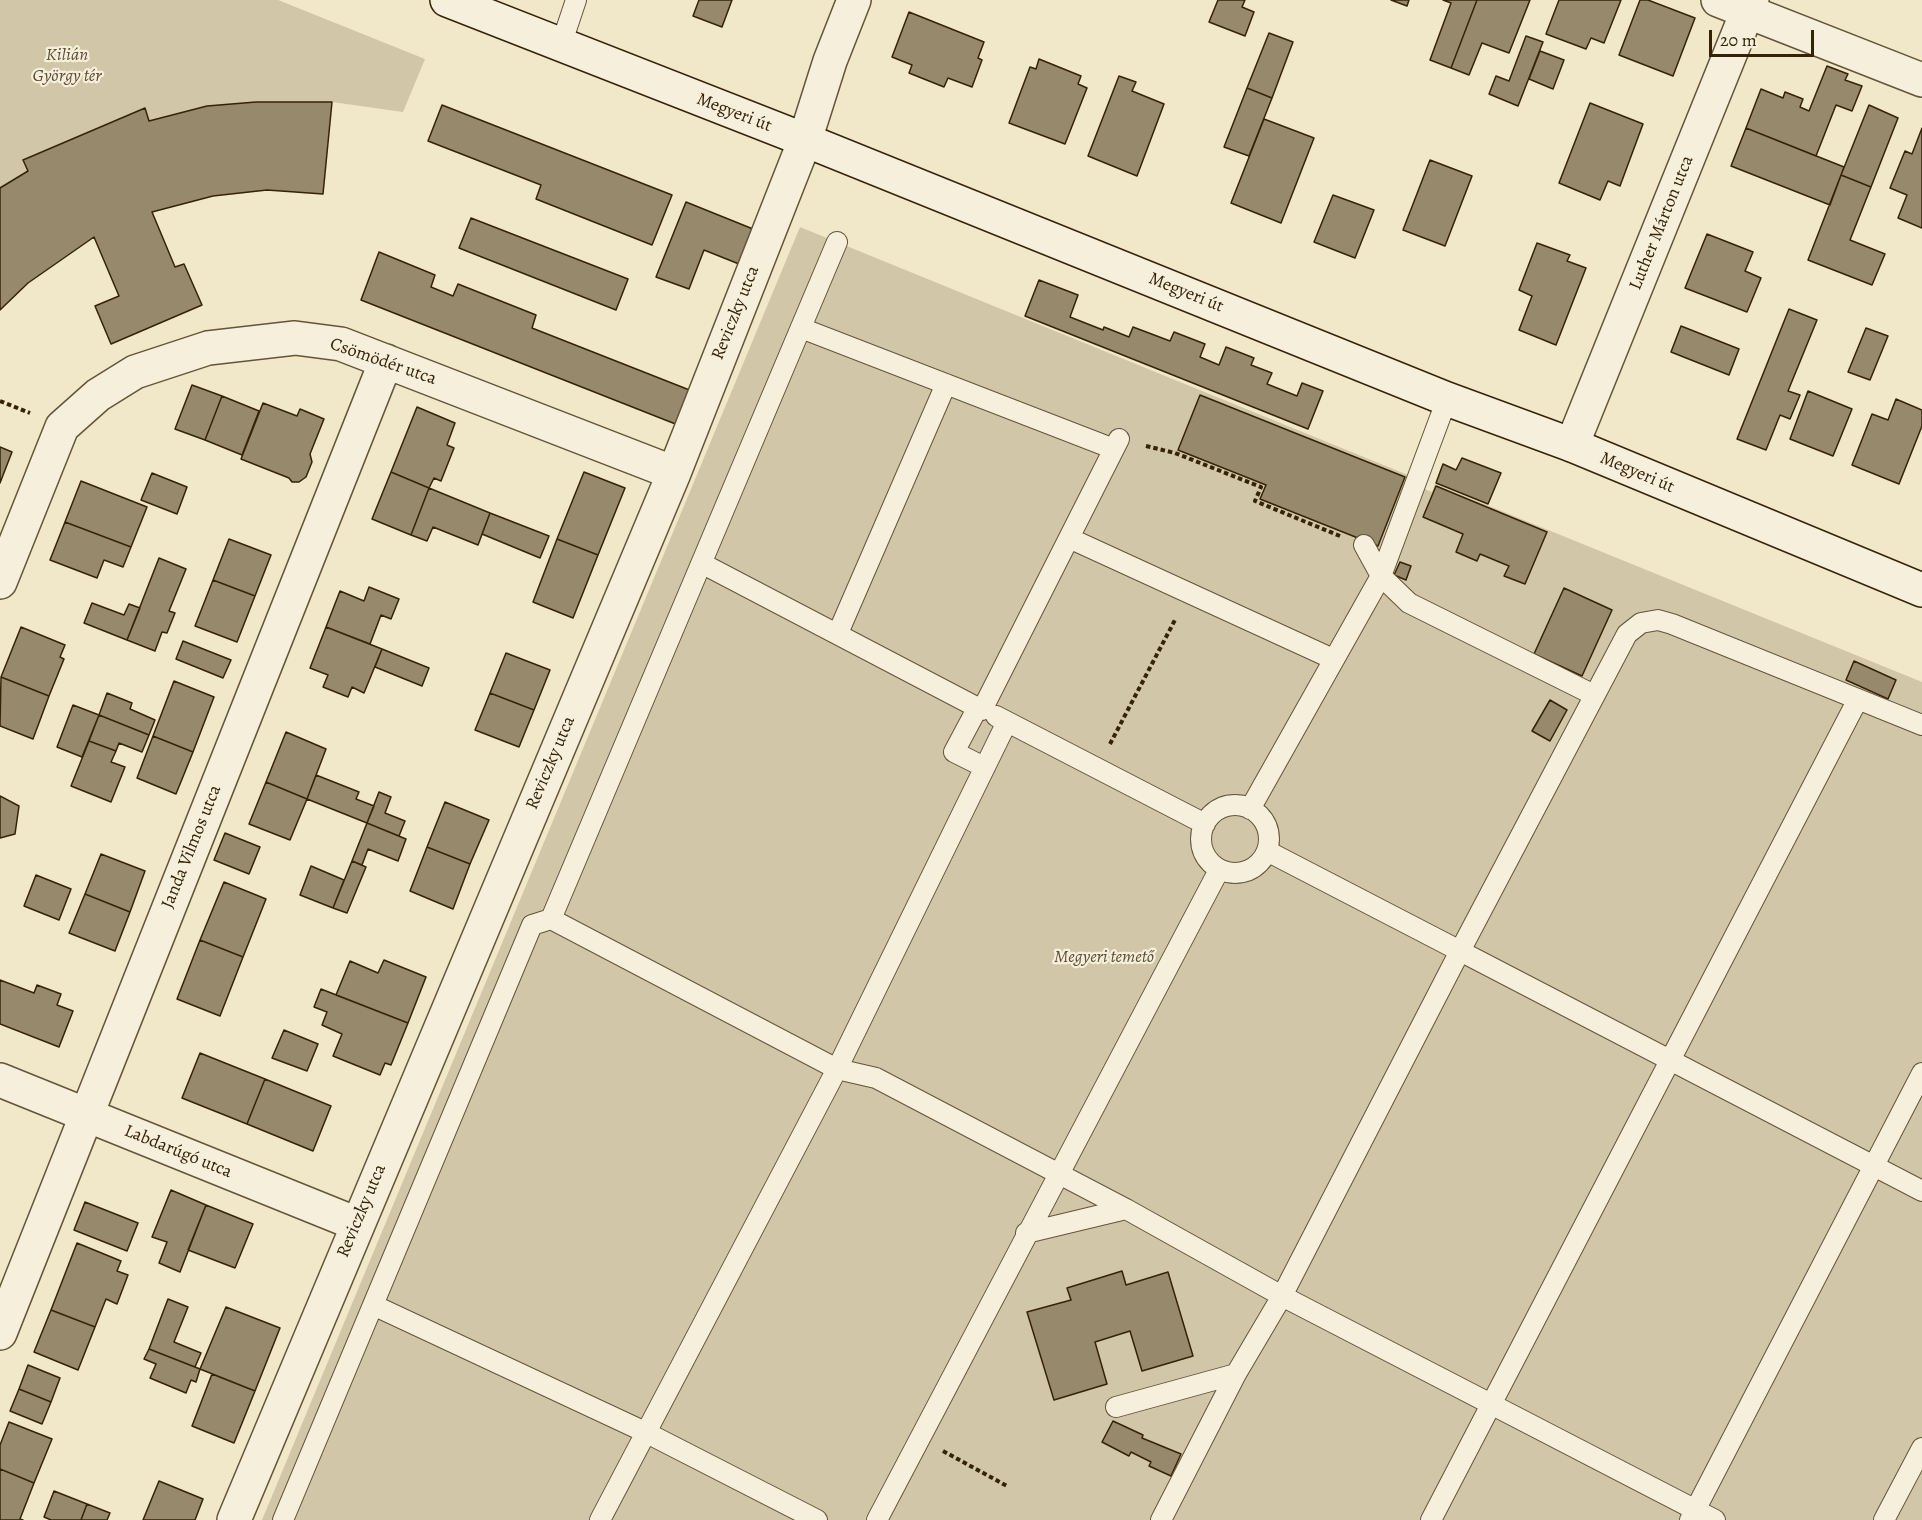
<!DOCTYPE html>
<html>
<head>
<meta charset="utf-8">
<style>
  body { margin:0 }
  #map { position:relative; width:1922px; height:1520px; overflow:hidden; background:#f1e7c9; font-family:Alegreya,serif }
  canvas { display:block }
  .scale { position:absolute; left:1709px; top:30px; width:105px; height:27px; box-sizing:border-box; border:3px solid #352308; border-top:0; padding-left:8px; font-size:18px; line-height:21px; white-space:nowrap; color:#352308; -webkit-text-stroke:4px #f6efdc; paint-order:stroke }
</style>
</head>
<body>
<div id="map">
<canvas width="1922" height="1520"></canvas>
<div class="scale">20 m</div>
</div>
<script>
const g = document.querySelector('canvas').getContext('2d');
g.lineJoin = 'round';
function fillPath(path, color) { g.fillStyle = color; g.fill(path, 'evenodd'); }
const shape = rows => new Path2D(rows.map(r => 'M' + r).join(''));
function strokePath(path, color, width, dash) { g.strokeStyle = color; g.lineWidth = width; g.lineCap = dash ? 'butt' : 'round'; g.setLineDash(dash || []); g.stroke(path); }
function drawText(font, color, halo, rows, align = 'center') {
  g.font = font + ' Alegreya,serif'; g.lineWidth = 4.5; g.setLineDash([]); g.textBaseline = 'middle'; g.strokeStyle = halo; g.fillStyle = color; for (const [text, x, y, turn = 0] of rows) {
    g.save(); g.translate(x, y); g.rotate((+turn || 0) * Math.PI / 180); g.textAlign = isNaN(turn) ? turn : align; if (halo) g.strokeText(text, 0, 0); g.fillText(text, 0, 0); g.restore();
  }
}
const green = shape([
  [0,0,278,0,425,59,403,112,332,102,256,102,207,106,149,121,144,108,24,159,28,171,0,188],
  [800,227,1408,475,1407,482,1432,492,1435,484,1922,682,1922,1520,262,1520]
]);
const building = shape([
  [699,0,732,0,722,27,693,16,699,0],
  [1218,0,1245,0,1242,7,1254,12,1245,36,1209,22,1218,0],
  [1391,0,1409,0,1407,6,1391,0],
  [1443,0,1477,0,1451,68,1430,60,1451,3,1443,0],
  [1477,0,1530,0,1509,53,1482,43,1469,75,1451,68,1477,0],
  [1559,0,1621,0,1604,43,1591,38,1586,49,1546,34,1559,0],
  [1640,0,1648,0,1695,18,1673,76,1619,55,1640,0],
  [909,12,984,42,978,58,982,60,972,87,948,78,944,87,909,73,912,65,892,57,909,12],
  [1269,33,1293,42,1272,98,1247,88,1269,33],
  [1526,36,1543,42,1518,106,1489,94,1496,76,1509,81,1526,36],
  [1540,51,1564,60,1553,89,1529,79,1540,51],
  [1039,59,1081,76,1078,84,1087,88,1065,144,1009,123,1030,67,1036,69,1039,59],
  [1827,66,1848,74,1845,80,1862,86,1852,111,1836,105,1816,156,1746,128,1761,89,1783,98,1785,92,1803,99,1800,107,1809,111,1827,66],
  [1119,76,1136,82,1132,91,1164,104,1137,176,1088,156,1119,76],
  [1247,88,1272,98,1249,156,1224,147,1247,88],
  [256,102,332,102,323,194,267,190,213,196,152,212,175,267,184,264,202,305,111,344,95,306,119,296,94,237,28,283,0,310,0,188,28,171,23,160,145,108,149,121,207,106,256,102],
  [1590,103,1643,124,1620,186,1608,181,1600,200,1559,183,1590,103],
  [442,105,672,195,652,245,536,199,541,185,428,141,442,105],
  [1869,105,1898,118,1871,187,1841,175,1869,105],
  [1264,119,1314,138,1281,223,1231,203,1264,119],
  [1746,128,1844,167,1830,205,1731,166,1746,128],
  [1922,128,1922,228,1898,218,1907,195,1890,188,1905,151,1912,154,1922,128],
  [1430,160,1472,176,1445,246,1403,230,1430,160],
  [1841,175,1871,187,1850,240,1885,254,1872,285,1808,260,1841,175],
  [1333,195,1374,210,1355,258,1314,242,1333,195],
  [686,202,758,231,744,266,704,250,689,289,656,277,686,202],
  [471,218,628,279,616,310,459,248,471,218],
  [1707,234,1753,252,1745,271,1761,278,1747,312,1685,288,1707,234],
  [1537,243,1570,255,1567,261,1586,268,1556,345,1519,330,1532,296,1519,290,1537,243],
  [379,252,435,275,431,287,453,296,458,284,536,315,532,328,692,391,678,425,361,300,379,252],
  [1039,280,1078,295,1070,317,1103,330,1104,327,1129,337,1133,327,1170,341,1174,332,1205,344,1200,357,1219,365,1226,347,1254,358,1251,365,1272,373,1267,384,1297,396,1302,383,1323,391,1308,429,1025,316,1039,280],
  [1789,309,1817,320,1788,391,1800,395,1790,419,1780,415,1766,450,1737,439,1789,309],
  [1681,326,1739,349,1729,375,1671,352,1681,326],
  [1866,328,1888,336,1870,380,1848,372,1866,328],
  [192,385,222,396,205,440,175,429,192,385],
  [1808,391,1852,409,1833,456,1790,439,1808,391],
  [1200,395,1405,477,1378,546,1260,499,1266,485,1178,450,1200,395],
  [222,396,259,411,242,455,205,440,222,396],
  [1896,399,1922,410,1922,426,1899,484,1852,465,1872,414,1888,420,1896,399],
  [263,403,297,416,300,409,324,419,310,454,312,462,306,477,299,482,292,482,289,478,241,459,263,403],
  [417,407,455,423,447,445,454,448,441,481,434,478,429,488,391,472,417,407],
  [0,447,12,452,0,483,0,447],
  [1462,458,1501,473,1488,504,1436,483,1443,464,1456,470,1462,458],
  [391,472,429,488,411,535,372,519,391,472],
  [584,472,625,488,598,555,557,539,584,472],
  [152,473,187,487,177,514,141,500,152,473],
  [81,481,147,507,131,547,65,522,81,481],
  [1436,486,1547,532,1525,584,1504,576,1509,566,1480,554,1477,561,1456,552,1463,534,1423,517,1436,486],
  [429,488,490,513,478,545,433,527,427,541,411,535,429,488],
  [490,513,549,536,540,558,482,534,490,513],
  [65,522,131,547,123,567,104,560,97,578,50,560,65,522],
  [229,539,271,555,255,596,213,580,229,539],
  [557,539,598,555,573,618,533,602,557,539],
  [159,558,186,569,169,611,175,613,167,633,162,632,155,651,127,640,159,558],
  [1400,562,1411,566,1406,580,1394,575,1400,562],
  [213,580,255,596,237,642,195,626,213,580],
  [369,587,399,599,391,619,381,615,370,644,326,627,340,591,364,601,369,587],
  [1564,588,1612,610,1582,676,1534,654,1564,588],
  [92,603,124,615,129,604,140,608,127,640,84,623,92,603],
  [21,627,65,645,60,657,64,659,49,696,1,677,21,627],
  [326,627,382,649,364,693,352,687,348,697,323,687,328,675,310,668,326,627],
  [183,641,231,660,223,678,176,659,183,641],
  [382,649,429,668,422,686,375,667,382,649],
  [506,653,550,670,534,710,490,693,506,653],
  [1854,661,1896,680,1888,699,1846,680,1854,661],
  [1,677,49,696,33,739,0,726,1,677],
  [174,681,214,697,193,752,153,736,174,681],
  [107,693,132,703,130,709,155,720,149,735,99,715,107,693],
  [490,693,534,710,519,747,475,730,490,693],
  [1550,700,1567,710,1550,741,1532,731,1550,700],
  [73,705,99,715,82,757,57,747,73,705],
  [99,715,149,735,142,752,119,743,116,751,89,741,99,715],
  [286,732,326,749,307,799,266,782,286,732],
  [153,736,193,752,176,794,137,778,153,736],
  [89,741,116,751,111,762,125,767,111,802,71,786,89,741],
  [316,775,359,792,356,799,374,806,367,823,307,799,316,775],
  [266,782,307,799,290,840,249,824,266,782],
  [379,792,391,797,385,813,405,821,399,836,367,823,379,792],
  [0,796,19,806,15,834,0,838,0,796],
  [445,802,489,820,470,864,427,847,445,802],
  [367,823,406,839,398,861,368,849,362,865,352,861,367,823],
  [225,833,260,847,249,874,214,860,225,833],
  [427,847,470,864,453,909,410,891,427,847],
  [101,854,145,871,130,912,85,894,101,854],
  [352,861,366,867,347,913,333,908,352,861],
  [311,866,344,880,333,908,300,895,311,866],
  [36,875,71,889,59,920,24,906,36,875],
  [224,882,266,899,243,957,200,940,224,882],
  [85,894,130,912,115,951,69,933,85,894],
  [200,940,243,957,220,1016,177,999,200,940],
  [384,960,426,977,408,1023,336,995,350,961,378,973,384,960],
  [0,980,34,993,37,985,61,994,57,1005,73,1011,59,1047,0,1024,0,980],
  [321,989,408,1023,391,1065,385,1063,380,1075,333,1056,342,1034,322,1025,327,1012,314,1007,321,989],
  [284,1030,318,1044,307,1071,272,1058,284,1030],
  [200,1053,265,1079,247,1124,182,1098,200,1053],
  [265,1079,331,1106,313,1151,247,1124,265,1079],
  [171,1190,206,1205,180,1272,159,1263,167,1242,152,1237,171,1190],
  [85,1202,138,1223,127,1251,74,1230,85,1202],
  [206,1205,253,1224,235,1268,188,1250,206,1205],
  [77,1243,121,1261,117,1271,128,1275,117,1304,106,1299,95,1327,51,1310,77,1243],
  [1122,1271,1126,1285,1168,1272,1193,1356,1142,1371,1130,1331,1095,1342,1107,1384,1054,1400,1027,1312,1071,1300,1067,1288,1122,1271],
  [168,1299,188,1307,174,1342,201,1353,195,1367,149,1349,168,1299],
  [226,1307,280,1328,255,1391,200,1369,226,1307],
  [51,1310,95,1327,78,1370,34,1352,51,1310],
  [149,1349,200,1369,196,1382,191,1380,186,1393,150,1378,156,1364,144,1359,149,1349],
  [28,1365,60,1378,51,1402,19,1389,28,1365],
  [212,1374,255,1391,234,1443,192,1426,212,1374],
  [19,1389,51,1402,42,1424,10,1411,19,1389],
  [1113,1421,1143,1435,1142,1438,1181,1454,1171,1476,1149,1466,1151,1462,1131,1452,1129,1456,1102,1442,1113,1421],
  [9,1422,52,1439,34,1483,0,1469,0,1445,9,1422],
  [0,1469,34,1483,20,1519,23,1520,0,1520,0,1469],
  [159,1481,203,1499,195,1520,143,1520,159,1481],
  [54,1491,87,1504,81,1520,51,1520,44,1517,54,1491],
  [87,1504,110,1513,107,1520,81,1520,87,1504]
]);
const path = shape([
  [0,401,30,413],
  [1146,446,1175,453,1261,487,1255,501,1340,536],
  [1110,744,1176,618],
  [943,1451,1007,1486]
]);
const service = shape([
  [561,45,576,0],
  [801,328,1114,449],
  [1069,538,1333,659],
  [1364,545,1381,576,1409,603,1594,695],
  [703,564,982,710,1119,439],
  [838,633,946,384],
  [978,707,954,752,984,767],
  [996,716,1205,824],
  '1201 839a34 34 0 1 1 68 0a34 34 0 1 1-68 0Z',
  [1250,809,1381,576,1447,399],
  [1267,851,1460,951,1627,634,1641,623,1658,620,1672,624,1922,725],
  [551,919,837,242],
  [1026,1233,1126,1209],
  [373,1305,645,1432,817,1520],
  [1116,1407,1236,1374],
  [283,1520,532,925,551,919,837,1069,876,1078,1126,1209,1282,1296,1715,1520],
  [600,1520,837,1069,1007,722],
  [877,1520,1219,870],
  [1161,1520,1236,1374,1282,1296,1460,951,1922,1191],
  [1431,1520,1858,699],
  [1690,1520,1922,1073],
  [1884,1520,1922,1448]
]);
const minor = shape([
  [1718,0,1922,80],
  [1572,445,1752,0],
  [0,582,62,427,98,395,135,372,208,348,295,338,341,344,674,473],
  [0,1080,357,1224],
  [0,1333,386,361],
  [234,1520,674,473,805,140,830,61,854,0]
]);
const secondary = shape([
  [447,0,805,140,1447,399,1572,445,1922,590]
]);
const parkNames = [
  ["Kilián",67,56],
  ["György tér",67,77],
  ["Megyeri temető",1104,958]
];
const streetNames = [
  ["Megyeri út",734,113,21],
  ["Luther Márton utca",1662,223,-68],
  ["Megyeri út",1186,293,22],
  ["Reviczky utca",736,313,-68],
  ["Csömödér utca",383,362,19],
  ["Megyeri út",1637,473,23],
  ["Reviczky utca",551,763,-67],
  ["Janda Vilmos utca",192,847,-68],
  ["Labdarúgó utca",178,1152,22],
  ["Reviczky utca",362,1211,-67]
];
fillPath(green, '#d1c6a8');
fillPath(building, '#97896c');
strokePath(building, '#352308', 1.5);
strokePath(service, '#645438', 22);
strokePath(minor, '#645438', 36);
strokePath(secondary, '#352308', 36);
strokePath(path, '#352308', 4, [4.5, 3]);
strokePath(service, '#f6efdc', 20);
strokePath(minor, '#f6efdc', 33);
strokePath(secondary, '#f6efdc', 33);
drawText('italic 18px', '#5c4c30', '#f6efdc', parkNames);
drawText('18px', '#352308', '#f6efdc', streetNames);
</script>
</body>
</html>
